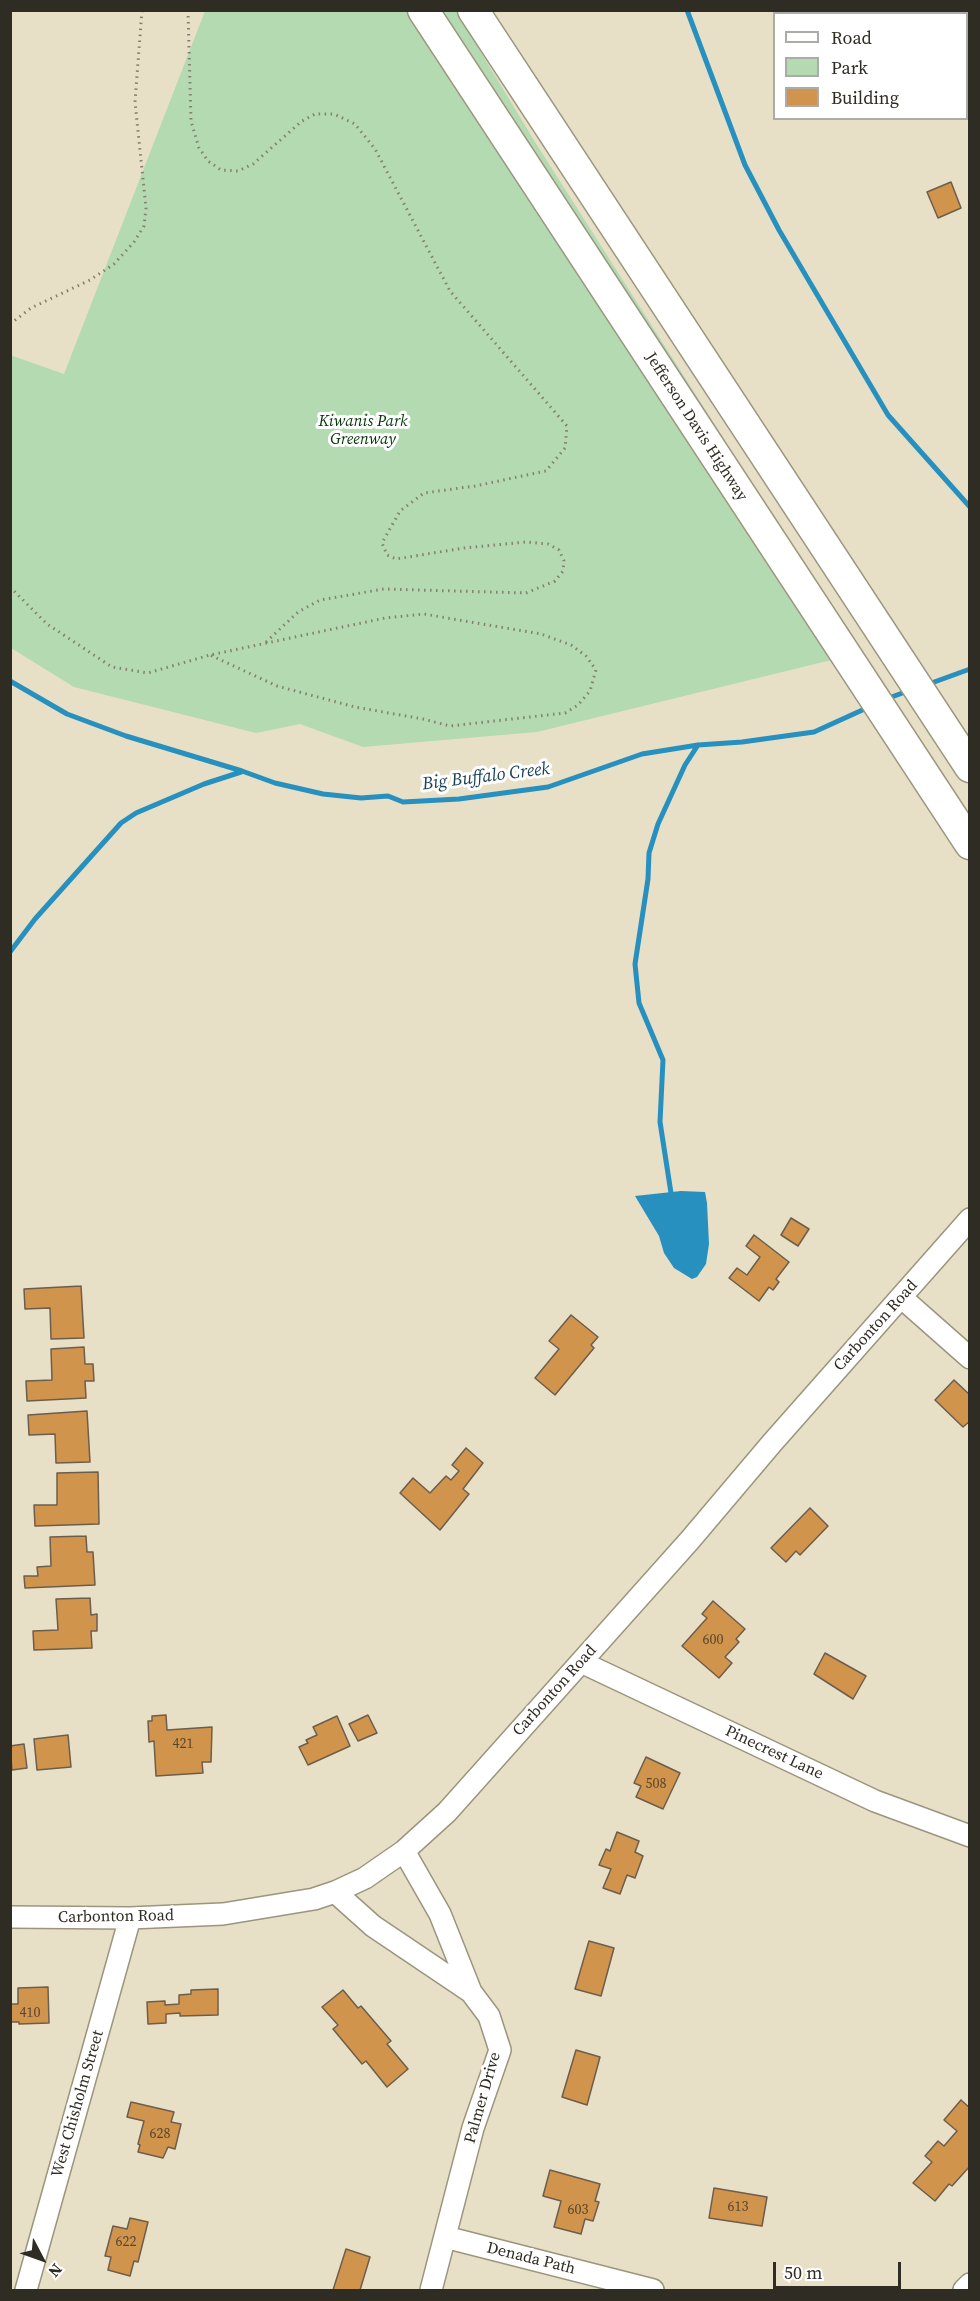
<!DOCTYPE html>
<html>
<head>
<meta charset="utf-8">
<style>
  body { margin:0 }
  #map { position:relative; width:980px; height:2301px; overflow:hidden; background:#e7e0c7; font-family:"Source Serif 4",serif }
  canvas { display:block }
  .frame { position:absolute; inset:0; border:12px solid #2f2c23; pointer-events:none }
  .legend { position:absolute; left:773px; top:12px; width:195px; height:108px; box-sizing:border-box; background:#fff; border:2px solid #acaba7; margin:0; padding:8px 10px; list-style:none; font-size:18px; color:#2f2c23 }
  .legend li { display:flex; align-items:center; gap:12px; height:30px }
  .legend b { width:30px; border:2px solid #acaba7 }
  .north { position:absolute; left:12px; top:2229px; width:60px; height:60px; -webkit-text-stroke:4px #fff; paint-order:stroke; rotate:131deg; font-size:16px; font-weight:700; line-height:24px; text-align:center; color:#2f2c23 }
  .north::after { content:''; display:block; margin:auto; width:21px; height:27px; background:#2f2c23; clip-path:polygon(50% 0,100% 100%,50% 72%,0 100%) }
  .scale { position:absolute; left:773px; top:2262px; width:128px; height:27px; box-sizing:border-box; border:3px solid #2f2c23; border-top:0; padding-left:8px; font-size:18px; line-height:21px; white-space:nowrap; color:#2f2c23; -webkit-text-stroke:4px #fff; paint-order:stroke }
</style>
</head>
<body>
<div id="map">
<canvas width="980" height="2301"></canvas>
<div class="frame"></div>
<ul class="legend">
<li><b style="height:8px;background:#fff"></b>Road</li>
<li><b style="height:16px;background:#b3dab1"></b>Park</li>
<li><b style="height:16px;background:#d1944d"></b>Building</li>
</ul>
<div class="north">N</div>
<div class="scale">50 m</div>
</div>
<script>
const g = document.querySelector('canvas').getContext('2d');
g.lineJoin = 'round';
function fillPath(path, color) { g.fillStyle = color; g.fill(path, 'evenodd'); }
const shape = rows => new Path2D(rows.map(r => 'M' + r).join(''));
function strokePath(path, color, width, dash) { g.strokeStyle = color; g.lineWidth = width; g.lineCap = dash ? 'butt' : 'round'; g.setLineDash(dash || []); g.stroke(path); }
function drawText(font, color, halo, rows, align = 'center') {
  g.font = font + ' "Source Serif 4",serif'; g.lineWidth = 6; g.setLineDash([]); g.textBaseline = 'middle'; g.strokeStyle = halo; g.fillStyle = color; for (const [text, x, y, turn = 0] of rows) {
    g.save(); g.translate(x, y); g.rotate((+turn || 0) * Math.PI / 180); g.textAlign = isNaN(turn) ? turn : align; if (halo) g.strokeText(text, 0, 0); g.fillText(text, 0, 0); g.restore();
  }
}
const green = shape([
  [205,11,456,11,535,142,860,653,537,732,363,747,300,724,256,733,74,687,11,648,10,355,64,374]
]);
const water = shape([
  [681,1191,705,1192,707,1203,709,1244,706,1264,697,1277,692,1279,674,1268,664,1253,659,1236,635,1196]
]);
const stream = shape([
  [687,10,745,165,779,230,888,415,970,507],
  [10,681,67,714,126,736,242,771,275,783,323,794,361,798,388,796,403,802,459,799,548,787,642,754,698,745,742,742,814,732,869,707],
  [926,685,970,669],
  [886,699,908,691],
  [10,952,35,919,121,823,136,813,204,784,241,772],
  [675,1198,671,1193,660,1122,663,1060,639,1003,635,964,648,879,649,853,658,824,685,765,698,745]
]);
const building = shape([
  [926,10,953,10,954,13,927,14,926,10],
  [951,182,961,208,938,218,927,192,951,182],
  [791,1218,809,1229,798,1246,781,1235,791,1218],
  [754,1235,789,1262,776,1279,779,1282,773,1290,769,1287,759,1301,729,1278,737,1268,747,1275,760,1257,746,1246,754,1235],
  [81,1286,84,1338,51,1339,50,1308,25,1309,24,1289,81,1286],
  [571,1315,598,1337,591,1345,594,1348,555,1395,535,1378,559,1349,549,1341,571,1315],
  [84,1347,85,1364,93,1364,94,1381,85,1381,86,1398,27,1401,26,1381,52,1380,51,1349,84,1347],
  [954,1380,970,1395,970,1421,963,1427,935,1400,954,1380],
  [87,1411,90,1462,56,1463,55,1434,29,1435,28,1415,87,1411],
  [466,1448,483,1463,463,1489,469,1494,440,1530,400,1493,413,1478,430,1493,446,1476,451,1480,459,1471,452,1465,466,1448],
  [98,1472,99,1524,35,1526,34,1505,57,1505,57,1473,98,1472],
  [810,1508,828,1526,800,1555,796,1551,786,1562,771,1548,810,1508],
  [86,1536,87,1552,93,1552,95,1585,25,1588,24,1576,38,1576,37,1567,51,1566,50,1537,86,1536],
  [90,1598,91,1615,97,1614,97,1631,91,1631,92,1648,34,1650,33,1631,58,1630,56,1599,90,1598],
  [713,1601,745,1629,736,1639,739,1642,725,1657,732,1663,719,1678,682,1646,707,1618,702,1614,713,1601],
  [825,1653,866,1676,853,1699,814,1674,825,1653],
  [166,1715,167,1730,212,1727,211,1762,202,1762,203,1773,156,1776,154,1741,149,1742,148,1721,152,1721,152,1716,166,1715],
  [368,1715,377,1733,358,1741,349,1724,368,1715],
  [337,1716,350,1746,308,1765,299,1747,308,1743,306,1740,317,1735,313,1727,337,1716],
  [68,1735,71,1767,37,1770,34,1739,68,1735],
  [24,1744,27,1768,12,1770,10,1746,24,1744],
  [646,1757,680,1773,663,1809,636,1797,641,1786,634,1783,646,1757],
  [617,1832,639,1841,635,1852,643,1856,635,1878,627,1875,620,1894,603,1888,611,1869,599,1865,606,1849,610,1851,617,1832],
  [589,1941,614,1948,601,1996,575,1989,589,1941],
  [48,1987,49,2023,19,2024,19,2022,10,2022,10,2004,18,2004,18,1988,48,1987],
  [218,1989,218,2015,180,2016,180,2013,166,2014,166,2023,148,2024,147,2002,165,2001,165,2005,179,2004,179,1995,191,1994,191,1990,218,1989],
  [343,1990,358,2008,361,2006,391,2041,387,2044,408,2069,387,2087,366,2061,362,2064,333,2029,338,2025,322,2007,343,1990],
  [576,2050,600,2057,587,2105,562,2097,576,2050],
  [961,2100,970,2108,970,2166,952,2186,949,2184,935,2201,913,2183,932,2162,925,2156,938,2141,944,2146,957,2131,944,2120,961,2100],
  [131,2102,174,2112,171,2122,181,2124,175,2149,168,2147,163,2158,138,2152,140,2145,138,2144,144,2121,127,2117,131,2102],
  [550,2170,600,2184,595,2201,599,2202,593,2221,585,2219,581,2234,554,2227,561,2201,543,2196,550,2170],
  [714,2188,767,2197,762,2226,709,2218,714,2188],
  [130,2218,148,2222,138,2262,134,2261,130,2276,108,2270,111,2257,105,2256,113,2226,127,2229,130,2218],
  [346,2249,370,2257,360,2290,333,2290,346,2249]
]);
const path = shape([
  [188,10,191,121,199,148,208,161,221,170,238,171,253,164,302,121,315,114,334,114,355,124,375,149,450,291,567,426,565,448,546,471,475,486,424,493,400,511,382,543,387,555,396,559,464,548,526,542,548,544,559,550,564,561,563,571,555,581,526,593,384,589,320,600,298,612,264,644],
  [10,324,31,308,90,280,114,264,134,242,144,226,146,208,135,102,142,10],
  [10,587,47,624,112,667,148,673,210,655,385,618,424,614,541,634,571,645,586,656,596,670,590,691,578,705,565,713,450,726,423,719,355,707,277,686,210,655]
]);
const minor = shape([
  [902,1298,970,1358],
  [581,1662,875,1801,970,1836],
  [404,1851,440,1914,471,1992,489,2016,500,2050,473,2128,431,2290],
  [335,1892,373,1926,471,1992],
  [10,1917,130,1918,223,1914,314,1899,335,1892,365,1878,404,1851,447,1812,690,1540,772,1443,970,1219],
  [445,2237,653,2290],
  [26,2290,130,1918],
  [964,2290,970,2284]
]);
const highway = shape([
  [423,10,970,844],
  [473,10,970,767]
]);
const numberNames = [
  ["600",713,1640],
  ["421",183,1744],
  ["508",656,1784],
  ["410",30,2013],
  ["628",160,2134],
  ["613",738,2207],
  ["603",578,2210],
  ["622",126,2242]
];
const parkNames = [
  ["Kiwanis Park",363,422],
  ["Greenway",363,440]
];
const streetNames = [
  ["Jefferson Davis Highway",696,427,57],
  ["Carbonton Road",876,1326,-48],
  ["Carbonton Road",555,1691,-48],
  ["Pinecrest Lane",774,1753,25],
  ["Carbonton Road",116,1917,-1],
  ["Palmer Drive",483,2098,-74],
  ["West Chisholm Street",78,2104,-74],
  ["Denada Path",531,2259,14]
];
const waterNames = [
  ["Big Buffalo Creek",486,777,-7]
];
fillPath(green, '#b3dab1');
fillPath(water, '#2790be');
strokePath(stream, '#2790be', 5);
fillPath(building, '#d1944d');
strokePath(building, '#6d5d4c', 1.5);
strokePath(minor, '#9b957e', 24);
strokePath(highway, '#9b957e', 33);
strokePath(path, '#85806f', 3, [1.5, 4.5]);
strokePath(minor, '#fff', 21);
strokePath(highway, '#fff', 30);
drawText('14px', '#58462e', null, numberNames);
drawText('italic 16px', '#07360a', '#fff', parkNames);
drawText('16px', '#2f2c23', '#fff', streetNames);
drawText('italic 18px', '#184257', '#fff', waterNames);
</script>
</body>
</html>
